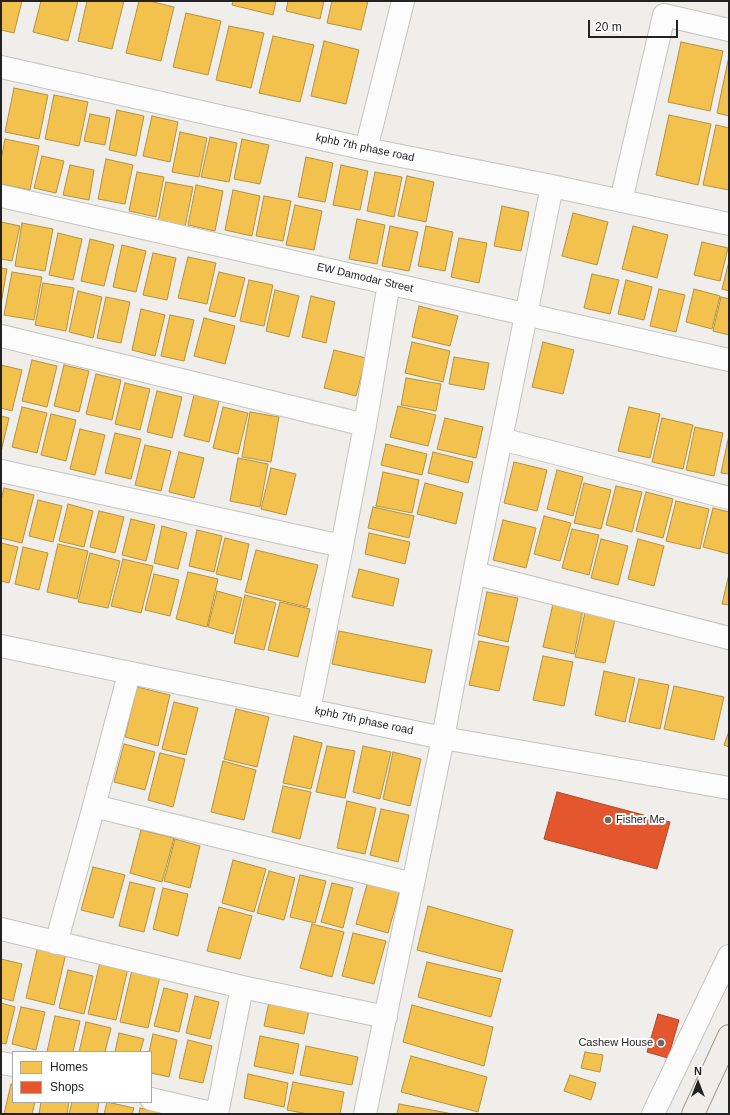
<!DOCTYPE html>
<html>
<head>
<meta charset="utf-8">
<style>
  body { margin:0 }
  #map { position:relative; width:730px; height:1115px; overflow:hidden; background:#f0eeeb; font-family:Arial,sans-serif }
  canvas { display:block }
  .frame { position:absolute; inset:0; border:2px solid #222; pointer-events:none }
  .legend { position:absolute; left:12px; top:1051px; width:140px; height:52px; box-sizing:border-box; background:#fff; border:1px solid #a7a7a7; margin:0; padding:5px 7px; list-style:none; font-size:12px; color:#222 }
  .legend li { display:flex; align-items:center; gap:8px; height:20px }
  .legend b { width:20px; border:1px solid #a7a7a7 }
  .north { position:absolute; left:678px; top:1063px; width:40px; height:40px; -webkit-text-stroke:3px #fff; paint-order:stroke; rotate:0deg; font-size:11px; font-weight:700; line-height:16px; text-align:center; color:#222 }
  .north::after { content:''; display:block; margin:auto; width:14px; height:18px; background:#222; clip-path:polygon(50% 0,100% 100%,50% 72%,0 100%) }
  .scale { position:absolute; left:588px; top:20px; width:90px; height:18px; box-sizing:border-box; border:2px solid #222; border-top:0; padding-left:5px; font-size:12px; line-height:14px; white-space:nowrap; color:#222; -webkit-text-stroke:3px #fff; paint-order:stroke }
</style>
</head>
<body>
<div id="map">
<canvas width="730" height="1115"></canvas>
<div class="frame"></div>
<ul class="legend">
<li><b style="height:11px;background:#f2c14e"></b>Homes</li>
<li><b style="height:11px;background:#e4572e"></b>Shops</li>
</ul>
<div class="north">N</div>
<div class="scale">20 m</div>
</div>
<script>
const g = document.querySelector('canvas').getContext('2d');
g.lineJoin = 'round';
function fillPath(path, color) { g.fillStyle = color; g.fill(path, 'evenodd'); }
const shape = rows => new Path2D(rows.map(r => 'M' + r).join(''));
function strokePath(path, color, width, dash) { g.strokeStyle = color; g.lineWidth = width; g.lineCap = dash ? 'butt' : 'round'; g.setLineDash(dash || []); g.stroke(path); }
function drawText(font, color, halo, rows, align = 'center') {
  g.font = font + ' Arial,sans-serif'; g.lineWidth = 4; g.setLineDash([]); g.textBaseline = 'middle'; g.strokeStyle = halo; g.fillStyle = color; for (const [text, x, y, turn = 0] of rows) {
    g.save(); g.translate(x, y); g.rotate((+turn || 0) * Math.PI / 180); g.textAlign = isNaN(turn) ? turn : align; if (halo) g.strokeText(text, 0, 0); g.fillText(text, 0, 0); g.restore();
  }
}
const homes = shape([
  [1,1,22,1,14,33,1,30,1,1],
  [41,1,78,1,68,41,33,32,41,1],
  [87,1,124,1,112,49,78,41,87,1],
  [139,1,149,1,174,7,161,61,126,53,139,1],
  [233,1,276,1,273,15,232,5,233,1],
  [288,1,324,1,320,19,286,11,288,1],
  [332,1,368,1,361,30,327,23,332,1],
  [186,13,221,21,208,75,173,67,186,13],
  [229,26,264,33,251,88,216,80,229,26],
  [273,36,314,45,300,102,259,93,273,36],
  [324,41,359,50,346,104,311,96,324,41],
  [681,42,723,51,710,111,668,102,681,42],
  [729,56,729,116,717,113,729,56],
  [14,88,48,95,39,139,5,132,14,88],
  [54,95,88,102,79,146,45,139,54,95],
  [117,110,144,116,136,156,109,150,117,110],
  [90,114,110,118,105,145,84,141,90,114],
  [669,115,711,124,698,185,656,175,669,115],
  [152,116,178,122,170,162,143,156,152,116],
  [716,125,729,128,729,190,703,185,716,125],
  [180,132,207,138,199,177,172,172,180,132],
  [210,137,237,143,229,182,201,177,210,137],
  [5,139,39,146,30,190,1,184,1,160,5,139],
  [242,139,269,145,260,184,234,179,242,139],
  [42,156,64,161,56,193,34,188,42,156],
  [306,157,333,163,325,202,298,197,306,157],
  [106,159,133,165,125,204,98,199,106,159],
  [70,165,94,170,89,200,63,195,70,165],
  [341,165,368,171,360,210,333,205,341,165],
  [137,172,164,177,156,217,129,211,137,172],
  [375,172,402,177,394,217,367,211,375,172],
  [407,176,434,182,426,222,398,216,407,176],
  [166,182,193,187,185,227,158,222,166,182],
  [196,185,223,191,215,231,188,225,196,185],
  [233,190,260,196,252,236,225,230,233,190],
  [264,196,291,201,283,241,256,236,264,196],
  [295,205,322,211,314,250,286,245,295,205],
  [502,206,529,212,521,251,494,246,502,206],
  [573,213,608,222,597,265,562,256,573,213],
  [357,219,385,225,377,264,349,259,357,219],
  [1,222,20,226,12,261,1,259,1,222],
  [22,223,53,229,45,271,15,266,22,223],
  [390,226,418,232,409,271,382,266,390,226],
  [426,226,453,232,445,271,418,266,426,226],
  [633,226,668,235,657,278,622,269,633,226],
  [58,233,82,239,73,280,49,275,58,233],
  [459,238,487,243,479,283,451,277,459,238],
  [90,239,114,245,104,286,81,281,90,239],
  [702,242,728,248,720,281,694,275,702,242],
  [122,245,146,251,136,292,113,287,122,245],
  [153,253,176,258,167,300,143,295,153,253],
  [188,257,216,263,207,304,178,298,188,257],
  [729,261,729,291,722,289,729,261],
  [1,268,7,269,1,304,1,268],
  [12,272,42,277,34,320,4,315,12,272],
  [219,272,245,278,235,317,209,311,219,272],
  [592,274,619,280,610,314,584,308,592,274],
  [249,280,273,285,264,326,240,321,249,280],
  [626,280,652,287,644,320,618,314,626,280],
  [43,283,74,288,66,331,35,325,43,283],
  [659,289,685,295,676,332,650,326,659,289],
  [694,289,720,296,712,329,686,322,694,289],
  [275,290,299,296,289,337,266,331,275,290],
  [78,291,102,297,93,338,69,332,78,291],
  [311,296,335,302,326,343,302,337,311,296],
  [106,297,130,302,121,343,97,338,106,297],
  [721,297,729,299,729,335,713,331,721,297],
  [419,306,458,316,450,346,412,337,419,306],
  [141,309,165,315,155,356,132,350,141,309],
  [170,315,194,320,184,361,161,356,170,315],
  [204,318,235,326,225,364,194,356,204,318],
  [412,342,450,351,443,382,405,373,412,342],
  [543,342,574,350,563,394,532,387,543,342],
  [334,350,366,358,356,396,324,388,334,350],
  [454,357,489,363,484,390,449,384,454,357],
  [32,360,57,366,47,407,22,401,32,360],
  [1,365,22,370,12,411,1,408,1,365],
  [64,365,89,371,79,412,54,406,64,365],
  [96,374,121,380,112,420,86,414,96,374],
  [406,378,441,384,436,411,401,405,406,378],
  [125,383,150,389,140,430,115,424,125,383],
  [157,391,182,397,172,438,147,432,157,391],
  [194,395,219,401,209,442,184,436,194,395],
  [398,406,436,415,428,446,390,437,398,406],
  [22,407,47,413,37,453,12,447,22,407],
  [223,407,248,413,238,454,213,448,223,407],
  [629,407,660,414,650,458,618,451,629,407],
  [250,412,279,417,271,462,242,457,250,412],
  [51,414,76,420,66,461,41,455,51,414],
  [1,416,9,418,1,452,1,416],
  [445,418,483,427,476,458,437,449,445,418],
  [662,418,693,425,683,469,652,462,662,418],
  [695,427,723,433,714,476,686,470,695,427],
  [80,429,105,435,95,475,70,469,80,429],
  [115,433,141,439,131,479,105,473,115,433],
  [729,435,729,474,721,473,729,435],
  [386,444,427,454,422,475,381,465,386,444],
  [145,445,171,451,161,491,135,485,145,445],
  [179,452,204,458,194,498,169,492,179,452],
  [433,452,473,462,468,483,428,473,433,452],
  [238,458,268,464,260,507,230,501,238,458],
  [514,462,547,470,537,511,504,503,514,462],
  [271,468,296,474,286,515,261,509,271,468],
  [557,470,583,477,573,516,547,509,557,470],
  [383,472,419,480,412,513,376,506,383,472],
  [425,483,463,493,456,524,417,514,425,483],
  [584,483,611,490,601,529,574,523,584,483],
  [616,486,642,492,632,532,606,525,616,486],
  [4,488,34,495,22,543,1,538,1,500,4,488],
  [646,492,673,499,663,538,636,531,646,492],
  [38,500,62,506,53,542,29,536,38,500],
  [676,501,709,509,700,549,666,541,676,501],
  [68,504,93,511,84,547,59,541,68,504],
  [373,507,414,516,409,538,368,528,373,507],
  [713,508,729,512,729,554,703,547,713,508],
  [99,511,124,517,115,553,90,547,99,511],
  [544,516,571,523,560,561,534,554,544,516],
  [131,519,155,525,146,561,122,555,131,519],
  [503,520,536,528,526,568,493,560,503,520],
  [162,526,187,533,178,569,154,563,162,526],
  [572,529,599,535,589,575,562,568,572,529],
  [197,530,222,536,214,572,189,566,197,530],
  [369,533,410,542,405,564,365,554,369,533],
  [225,538,249,544,241,580,216,574,225,538],
  [601,539,628,546,618,585,591,578,601,539],
  [638,539,664,546,654,586,628,579,638,539],
  [1,543,18,547,9,583,1,581,1,543],
  [58,544,88,551,77,599,47,592,58,544],
  [23,547,48,553,39,590,15,584,23,547],
  [256,550,318,565,307,607,245,592,256,550],
  [90,553,120,561,108,608,78,602,90,553],
  [123,559,153,566,141,613,111,606,123,559],
  [359,569,399,579,393,606,352,597,359,569],
  [188,572,218,579,207,627,176,619,188,572],
  [154,574,179,580,170,616,145,610,154,574],
  [729,574,729,605,722,604,729,574],
  [217,591,242,598,233,634,208,627,217,591],
  [487,592,518,598,508,642,478,635,487,592],
  [245,595,276,603,264,650,234,643,245,595],
  [280,602,310,609,298,657,268,650,280,602],
  [553,604,583,610,574,654,543,647,553,604],
  [585,612,615,619,605,663,575,657,585,612],
  [339,631,432,650,425,683,332,664,339,631],
  [479,641,509,647,499,691,469,685,479,641],
  [543,656,573,662,564,706,533,700,543,656],
  [604,671,635,678,625,722,595,715,604,671],
  [639,679,669,685,660,729,629,722,639,679],
  [674,686,724,697,714,740,664,729,674,686],
  [137,687,170,695,158,746,125,737,137,687],
  [174,702,198,708,186,755,162,749,174,702],
  [236,709,269,717,257,767,224,759,236,709],
  [729,731,729,747,724,745,729,731],
  [294,736,322,743,311,789,283,783,294,736],
  [124,744,155,752,145,790,114,782,124,744],
  [327,746,355,751,345,798,316,792,327,746],
  [363,746,391,752,380,799,353,792,363,746],
  [393,752,421,759,410,806,383,799,393,752],
  [160,753,185,759,173,807,148,800,160,753],
  [223,761,256,770,244,820,211,812,223,761],
  [283,786,311,792,300,839,272,832,283,786],
  [347,801,376,808,365,854,337,848,347,801],
  [381,809,409,815,398,862,370,855,381,809],
  [141,830,174,838,162,882,130,873,141,830],
  [175,839,200,846,190,888,164,881,175,839],
  [233,860,266,869,254,912,222,903,233,860],
  [93,867,125,875,113,918,81,910,93,867],
  [269,871,295,878,284,920,257,913,269,871],
  [300,875,326,881,315,923,290,917,300,875],
  [368,881,400,890,388,933,356,924,368,881],
  [130,882,155,888,144,932,119,926,130,882],
  [332,883,353,888,343,928,321,922,332,883],
  [163,888,188,894,178,936,153,929,163,888],
  [428,906,513,930,502,972,417,950,428,906],
  [219,907,252,916,240,959,207,951,219,907],
  [312,924,344,932,332,977,300,968,312,924],
  [353,933,386,941,374,984,342,976,353,933],
  [38,946,66,953,54,1005,26,998,38,946],
  [1,959,22,964,13,1001,1,998,1,959],
  [100,962,128,968,116,1020,88,1014,100,962],
  [427,962,501,979,491,1017,418,997,427,962],
  [68,970,93,976,84,1014,59,1008,68,970],
  [132,970,160,976,148,1028,120,1022,132,970],
  [164,988,188,994,179,1032,154,1026,164,988],
  [195,996,219,1002,210,1039,186,1033,195,996],
  [269,1002,309,1010,304,1034,264,1026,269,1002],
  [1,1003,15,1007,6,1044,1,1043,1,1003],
  [412,1005,493,1027,484,1066,403,1042,412,1005],
  [21,1007,45,1012,36,1050,12,1044,21,1007],
  [55,1016,80,1021,73,1052,47,1052,55,1016],
  [86,1022,111,1028,105,1052,79,1052,86,1022],
  [119,1033,144,1039,140,1052,115,1052,119,1033],
  [153,1034,177,1040,169,1077,151,1073,151,1052,149,1052,153,1034],
  [260,1036,299,1044,293,1074,254,1066,260,1036],
  [188,1040,212,1046,203,1083,179,1078,188,1040],
  [306,1046,358,1057,352,1085,300,1075,306,1046],
  [585,1052,603,1055,600,1072,581,1068,585,1052],
  [411,1056,487,1077,478,1112,401,1092,411,1056],
  [248,1074,288,1083,284,1107,244,1098,248,1074],
  [570,1075,596,1083,591,1100,564,1091,570,1075],
  [293,1082,344,1092,340,1114,308,1114,287,1110,293,1082],
  [11,1084,13,1085,13,1102,35,1102,32,1114,4,1114,11,1084],
  [41,1102,69,1102,67,1114,39,1114,41,1102],
  [72,1102,99,1102,97,1114,69,1114,72,1102],
  [107,1102,134,1108,132,1114,104,1114,107,1102],
  [399,1104,453,1114,397,1114,399,1104],
  [140,1108,167,1113,139,1114,140,1108]
]);
const shops = shape([
  [557,792,670,822,657,869,544,839,557,792],
  [658,1014,679,1020,668,1058,647,1052,658,1014]
]);
const minor = shape([
  [1,67,366,149,552,186,729,224],
  [366,149,403,1],
  [1,196,729,360],
  [621,201,664,15,729,30],
  [1,336,365,425,342,546],
  [365,425,389,283],
  [501,439,729,498],
  [1,471,342,546,309,710],
  [474,573,729,638],
  [1,646,443,738,729,788],
  [94,806,413,884,365,1114],
  [413,884,443,738,474,573,552,186],
  [1,929,242,987,386,1017],
  [56,943,94,806,129,674],
  [1,1063,13,1065],
  [151,1099,215,1114],
  [217,1114,242,987]
]);
const tertiary = shape([
  [653,1114,729,956]
]);
const primary = shape([
  [693,1114,729,1036]
]);
const markers = [
  [608,820,4,"#6a6968"],
  [661,1043,4,"#6a6968"]
];
const streetNames = [
  ["kphb 7th phase road",365,148,12],
  ["EW Damodar Street",365,278,13],
  ["kphb 7th phase road",364,721,12]
];
const poiNames = [
  ["Fisher Me",616,820],
  ["Cashew House",653,1043,"right"]
];
fillPath(homes, '#f2c14e');
strokePath(homes, '#b49141', 1);
fillPath(shops, '#e4572e');
strokePath(shops, '#aa472a', 1);
strokePath(minor, '#c3c3c1', 24);
strokePath(tertiary, '#c3c3c1', 24);
strokePath(primary, '#a49c8a', 24);
strokePath(minor, '#fdfcfc', 22);
strokePath(tertiary, '#fdfcfc', 22);
strokePath(primary, '#f1ede8', 22);
for (const [x, y, r, color] of markers) { const dot = new Path2D(); dot.arc(x, y, r, 0, 2 * Math.PI); g.fillStyle = color; g.fill(dot); strokePath(dot, '#fff', 1.5); }
drawText('11px', '#222', '#fff', streetNames);
drawText('11px', '#222', '#fff', poiNames, 'left');
</script>
</body>
</html>
